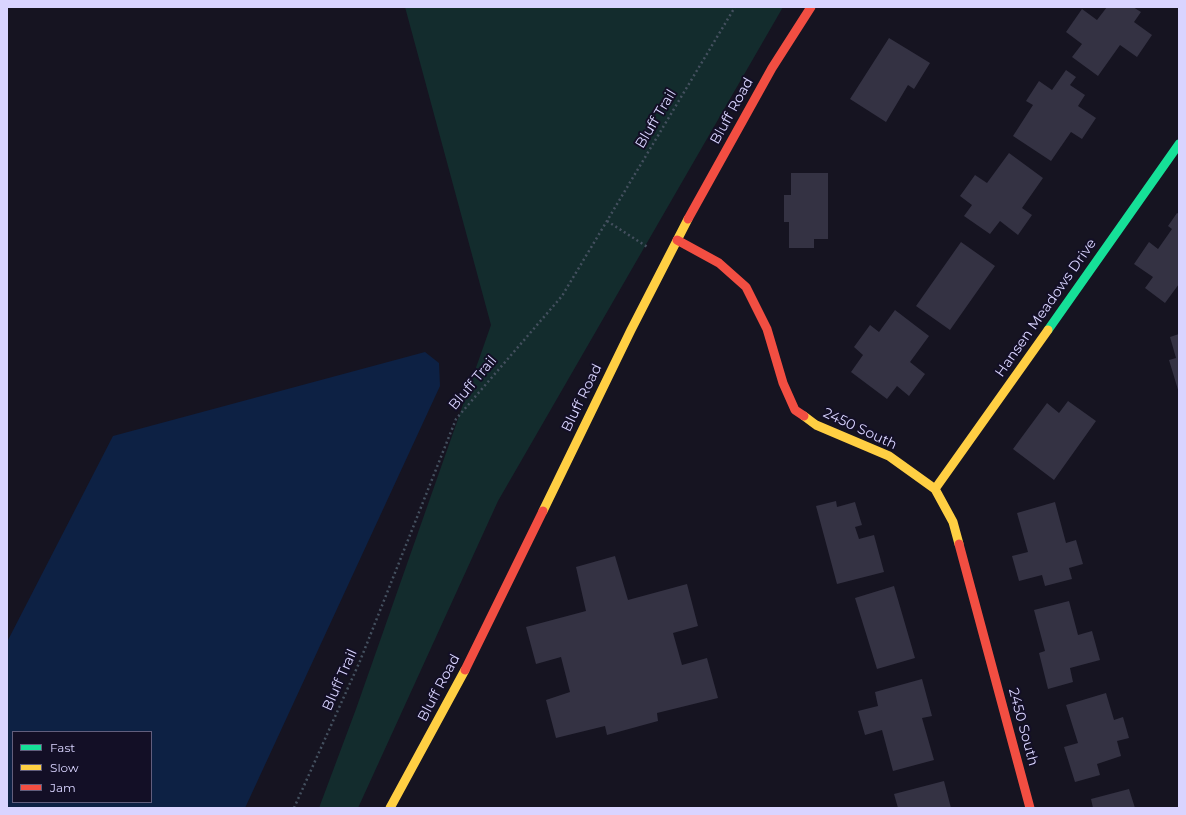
<!DOCTYPE html>
<html>
<head>
<meta charset="utf-8">
<style>
  body { margin:0 }
  #map { position:relative; width:1186px; height:815px; overflow:hidden; background:#161421; font-family:Montserrat,sans-serif }
  canvas { display:block }
  .frame { position:absolute; inset:0; border:8px solid #d9d4ff; pointer-events:none }
  .legend { position:absolute; left:12px; top:731px; width:140px; height:72px; box-sizing:border-box; background:#130f26; border:1px solid #625e7d; margin:0; padding:5px 7px; list-style:none; font-size:12px; color:#d9d4ff }
  .legend li { display:flex; align-items:center; gap:8px; height:20px }
  .legend b { width:20px; border:1px solid #625e7d }
</style>
</head>
<body>
<div id="map">
<canvas width="1186" height="815"></canvas>
<div class="frame"></div>
<ul class="legend">
<li><b style="height:5px;background:#16e098"></b>Fast</li>
<li><b style="height:5px;background:#ffcf43"></b>Slow</li>
<li><b style="height:5px;background:#f24e42"></b>Jam</li>
</ul>
</div>
<script>
const g = document.querySelector('canvas').getContext('2d');
g.lineJoin = 'round';
function fillPath(path, color) { g.fillStyle = color; g.fill(path, 'evenodd'); }
const shape = rows => new Path2D(rows.map(r => 'M' + r).join(''));
function strokePath(path, color, width, dash) { g.strokeStyle = color; g.lineWidth = width; g.lineCap = dash ? 'butt' : 'round'; g.setLineDash(dash || []); g.stroke(path); }
function drawText(font, color, halo, rows, align = 'center') {
  g.font = font + ' Montserrat,sans-serif'; g.lineWidth = 4; g.setLineDash([]); g.textBaseline = 'middle'; g.strokeStyle = halo; g.fillStyle = color; for (const [text, x, y, turn = 0] of rows) {
    g.save(); g.translate(x, y); g.rotate((+turn || 0) * Math.PI / 180); g.textAlign = isNaN(turn) ? turn : align; if (halo) g.strokeText(text, 0, 0); g.fillText(text, 0, 0); g.restore();
  }
}
const green = shape([
  [405,7,783,7,498,501,358,808,319,808,356,709,491,325]
]);
const water = shape([
  [425,352,439,363,440,386,245,808,7,808,7,642,113,436],
  [13,732,151,732,151,802,13,802]
]);
const building = shape([
  [1107,7,1133,7,1141,12,1134,22,1152,35,1137,57,1120,45,1098,76,1072,57,1082,44,1066,32,1082,9,1097,20],
  [889,38,930,63,914,89,908,85,886,122,850,99],
  [1066,70,1076,77,1070,85,1085,95,1078,106,1096,118,1082,139,1071,132,1051,161,1013,136,1033,105,1026,101,1039,81,1052,90],
  [1009,153,1043,178,1022,208,1032,215,1018,235,1000,221,990,234,964,216,972,205,960,196,975,175,987,183],
  [791,173,828,173,828,239,814,239,814,248,789,248,789,222,784,222,784,195,791,195],
  [1177,213,1179,214,1179,284,1165,303,1145,288,1153,277,1134,264,1149,242,1158,249,1172,229,1168,226],
  [961,242,995,266,950,330,916,306],
  [895,310,929,336,910,362,925,374,909,396,897,386,887,399,851,372,863,355,854,347,870,325,879,332],
  [1179,334,1179,393,1169,360,1176,358,1170,337],
  [1068,401,1096,421,1054,480,1013,449,1047,403,1059,413],
  [836,501,837,507,855,502,862,525,855,527,859,539,874,535,884,572,837,584,816,506],
  [1055,502,1066,543,1076,540,1083,564,1069,568,1072,579,1045,586,1042,575,1019,581,1012,556,1028,552,1017,513],
  [615,556,628,600,687,584,698,626,673,633,682,665,707,658,718,698,657,713,658,721,607,735,605,726,556,738,546,700,570,692,561,657,536,664,526,627,586,611,576,567],
  [894,586,915,658,877,669,855,598],
  [1069,601,1078,635,1092,631,1100,660,1070,668,1073,682,1048,689,1039,653,1045,651,1034,610],
  [922,679,932,716,922,718,934,760,893,771,882,730,865,735,858,711,878,706,875,692],
  [1106,693,1114,720,1123,717,1129,738,1117,741,1121,756,1097,764,1100,775,1075,782,1064,747,1078,743,1066,705],
  [944,781,951,808,898,808,894,794],
  [1129,789,1135,808,1093,808,1091,799]
]);
const path = shape([
  [607,221,649,248],
  [294,808,360,661,456,419,562,296,735,7]
]);
const fast = shape([
  [1048,330,1179,144]
]);
const slow = shape([
  [804,416,816,425,889,456,935,489,953,522,959,544],
  [935,489,1048,330],
  [543,511,631,330,688,219],
  [390,808,465,670]
]);
const jam = shape([
  [688,219,772,68,811,7],
  [677,240,719,263,746,287,767,329,783,383,795,410,804,416],
  [959,544,1030,808],
  [465,670,543,511]
]);
const streetNames = [
  ["Bluff Road",732,111,-61],
  ["Bluff Trail",656,119,-59],
  ["Hansen Meadows Drive",1046,308,-55],
  ["Bluff Trail",473,383,-50],
  ["Bluff Road",582,398,-64],
  ["2450 South",860,429,25],
  ["Bluff Trail",340,680,-66],
  ["Bluff Road",439,688,-62],
  ["2450 South",1023,727,75]
];
fillPath(green, '#132c2d');
fillPath(water, '#0d2144');
fillPath(building, '#343243');
strokePath(path, '#44505f', 2.5, [2, 3]);
strokePath(fast, '#16e098', 9);
strokePath(slow, '#ffcf43', 9);
strokePath(jam, '#f24e42', 9);
drawText('14px', '#d9d4ff', '#130f26', streetNames);
</script>
</body>
</html>
